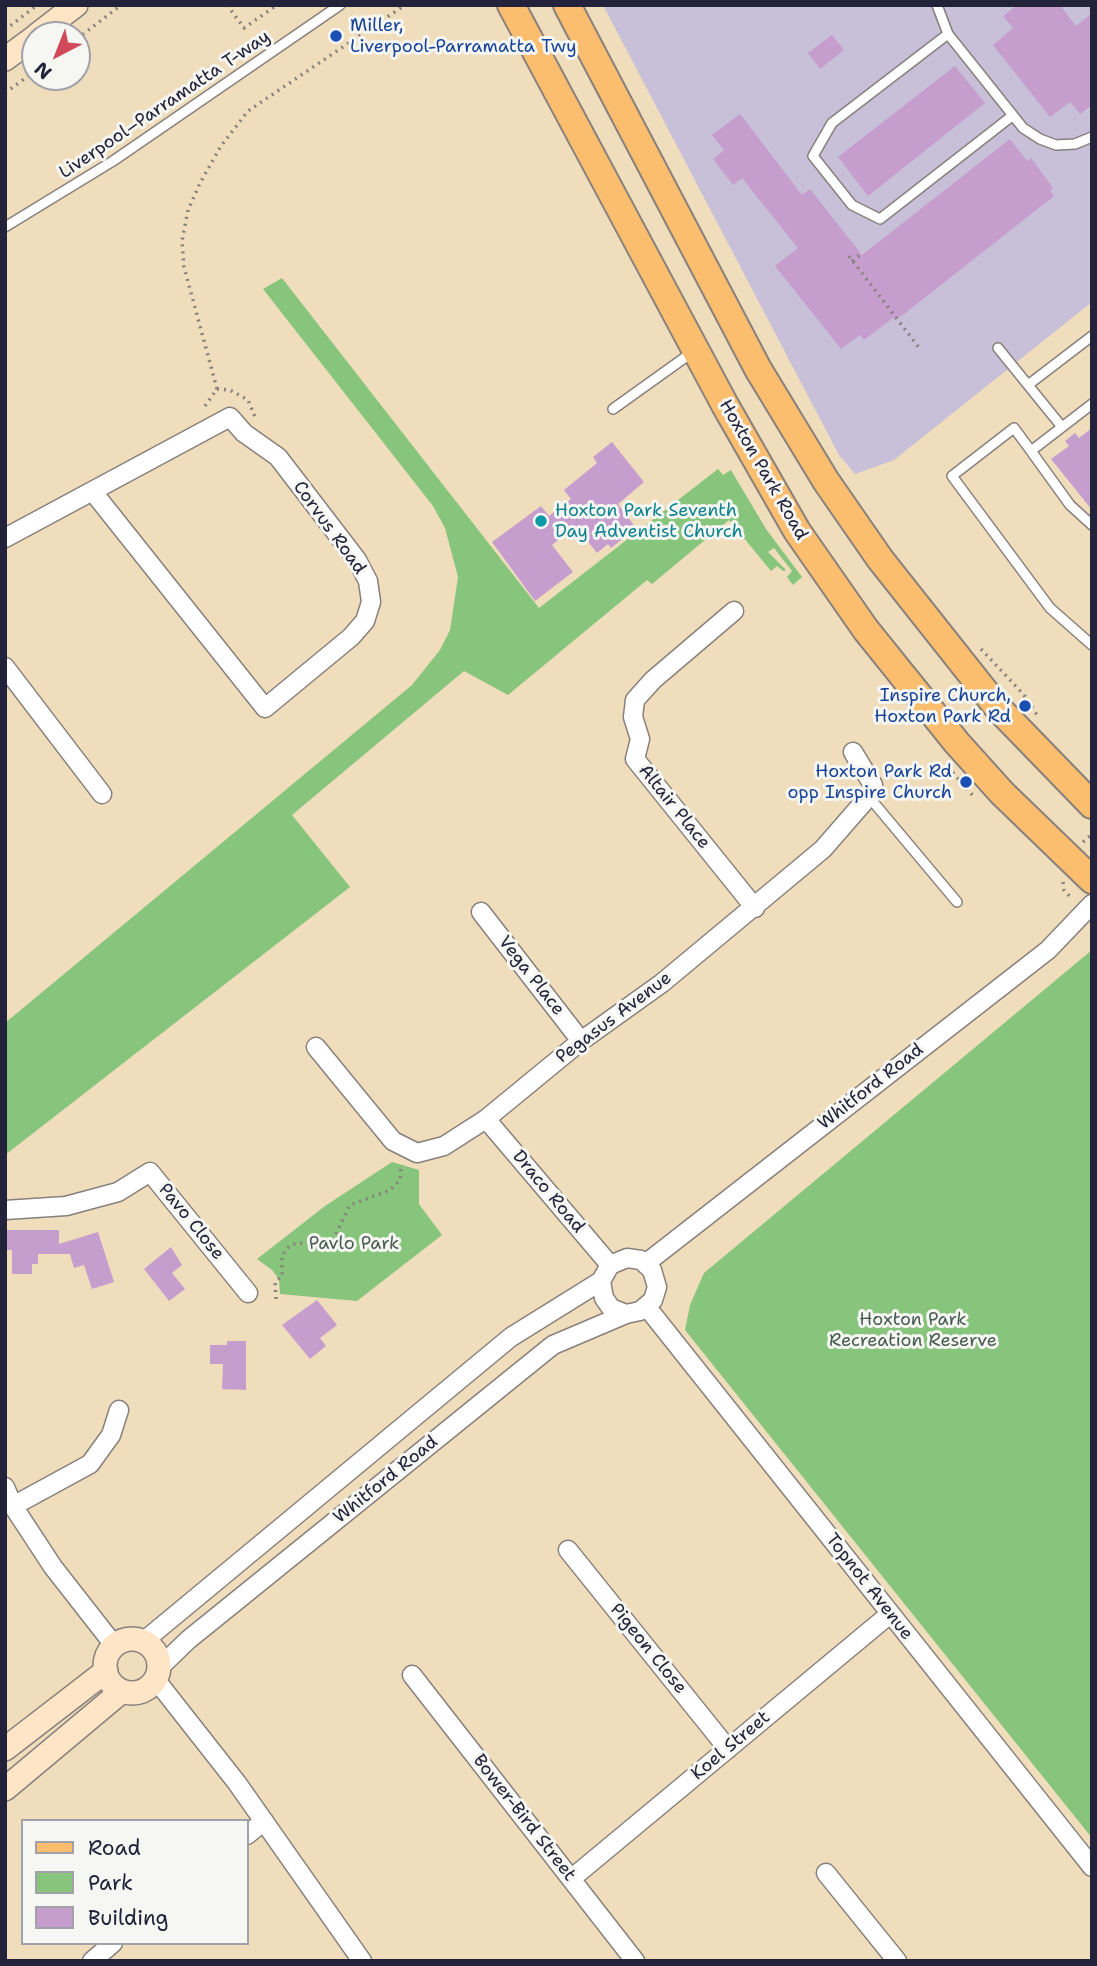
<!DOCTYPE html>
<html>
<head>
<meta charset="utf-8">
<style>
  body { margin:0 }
  #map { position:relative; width:1097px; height:1966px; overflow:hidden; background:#efddbc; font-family:"Shantell Sans",sans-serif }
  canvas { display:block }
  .frame { position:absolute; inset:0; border:7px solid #22223b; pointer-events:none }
  .legend { position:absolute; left:21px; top:1819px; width:228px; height:126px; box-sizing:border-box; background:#f6f6f2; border:2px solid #a1a1a9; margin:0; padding:9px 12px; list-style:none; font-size:21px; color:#22223b }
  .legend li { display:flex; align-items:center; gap:14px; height:35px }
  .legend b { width:35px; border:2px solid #a1a1a9 }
  .north { position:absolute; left:21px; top:21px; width:70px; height:70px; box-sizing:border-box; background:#f6f6f2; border:2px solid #a1a1a9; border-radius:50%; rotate:222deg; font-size:19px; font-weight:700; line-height:28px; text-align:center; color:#22223b }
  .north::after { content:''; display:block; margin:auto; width:24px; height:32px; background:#d1495b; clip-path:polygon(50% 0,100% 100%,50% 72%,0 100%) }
</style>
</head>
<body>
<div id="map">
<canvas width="1097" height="1966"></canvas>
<div class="frame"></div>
<ul class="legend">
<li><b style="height:9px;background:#fbbd6e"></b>Road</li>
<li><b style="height:19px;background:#87c57c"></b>Park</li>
<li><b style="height:19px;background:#c69ece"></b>Building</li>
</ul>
<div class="north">N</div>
</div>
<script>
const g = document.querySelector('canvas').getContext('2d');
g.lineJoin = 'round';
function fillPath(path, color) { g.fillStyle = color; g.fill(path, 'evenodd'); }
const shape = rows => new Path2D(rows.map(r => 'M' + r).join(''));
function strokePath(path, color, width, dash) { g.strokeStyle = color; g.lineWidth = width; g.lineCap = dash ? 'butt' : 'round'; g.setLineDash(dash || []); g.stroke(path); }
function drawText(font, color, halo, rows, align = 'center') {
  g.font = font + ' "Shantell Sans",sans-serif'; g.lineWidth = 6; g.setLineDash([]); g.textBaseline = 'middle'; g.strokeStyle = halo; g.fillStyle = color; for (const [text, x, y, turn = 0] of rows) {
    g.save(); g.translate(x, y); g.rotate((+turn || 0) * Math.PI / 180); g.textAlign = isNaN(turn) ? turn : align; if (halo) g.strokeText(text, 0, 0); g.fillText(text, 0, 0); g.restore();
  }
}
const industrial = shape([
  [603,5,1092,5,1092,302,894,460,855,474,839,455]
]);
const green = shape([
  [282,278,539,608,718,469,723,475,731,470,766,529,802,577,793,585,787,577,792,571,774,548,768,552,786,570,783,571,777,566,771,571,729,520,652,584,647,580,508,695,464,671,292,815,350,887,5,1155,5,1023,412,685,440,650,450,630,458,577,445,528,433,506,263,289],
  [1092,950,1092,1838,685,1330,690,1305,704,1273],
  [392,1162,419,1170,419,1204,442,1235,357,1301,280,1294,279,1279,272,1270,257,1259,325,1206]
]);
const building = shape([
  [1017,5,1060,5,1076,26,1092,13,1092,105,1080,114,1070,102,1050,117,993,45,1013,28,1003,16],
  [832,35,844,50,820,69,808,53],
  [955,66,985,103,868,196,838,157],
  [740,114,802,195,810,189,862,255,1010,139,1027,161,1031,158,1053,188,1050,191,1054,196,904,314,895,320,893,318,864,340,860,335,841,349,775,266,798,248,742,178,733,185,713,159,724,150,712,135],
  [1092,428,1092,510,1051,459,1069,446,1065,441,1075,433,1079,438],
  [612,442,644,482,618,504,636,528,611,548,608,544,597,553,576,526,552,545,573,572,535,601,492,542,541,506,549,516,571,499,564,490,597,463,593,457],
  [5,1230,59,1230,59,1244,98,1232,114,1282,92,1289,84,1265,74,1268,70,1254,38,1254,38,1264,32,1264,32,1274,12,1274,12,1250,5,1250],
  [171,1247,182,1265,172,1273,185,1289,169,1301,144,1269],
  [317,1300,337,1325,320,1338,326,1346,310,1359,282,1325],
  [227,1341,246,1341,246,1390,222,1389,223,1364,210,1364,210,1345,227,1345]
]);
const path = shape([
  [227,5,244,28,277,5],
  [5,30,37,5],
  [77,39,121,5],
  [5,93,35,71],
  [849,256,920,349],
  [852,261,861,254],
  [217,389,184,267,182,241,188,210,200,183,221,146,248,111,405,5],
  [217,389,230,390,248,400,256,419],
  [205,406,217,389],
  [981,649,1024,695,1039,718],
  [948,767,975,798],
  [1083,842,1092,834],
  [1063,882,1064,890,1072,899],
  [276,1299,275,1282,282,1276,282,1257,287,1248,296,1243,331,1244,350,1205,390,1190,400,1180,401,1165]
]);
const lane = shape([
  [937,5,948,34,1023,128,1040,139,1056,145,1075,144,1092,137],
  [948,34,832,123,813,156,852,205,880,219,1012,116],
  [5,227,113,161,340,5],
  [998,348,1062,427],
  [1028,385,1092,336],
  [1092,404,1031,451,1070,505,1092,525],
  [613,409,694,351],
  [1031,451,1014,428,952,476,1050,608,1092,645],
  [869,797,957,902]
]);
const street = shape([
  [5,538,230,417,244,433,278,457,357,560,368,581,371,602,365,621,351,637,265,708,93,492],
  [734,611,653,680,635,700,633,717,640,739,635,759,755,908],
  [5,667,102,794],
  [481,912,581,1041],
  [316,1047,393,1141,417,1153,444,1146,486,1119,581,1041,662,983,823,849,870,795,873,785,853,752],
  [486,1119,610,1265],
  [5,1210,66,1206,118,1192,150,1172,248,1293],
  [645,1264,1048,950,1092,904],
  [646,1306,1092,1867],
  [5,1487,13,1506,53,1567,114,1645],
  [13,1506,90,1464,111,1435,119,1410],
  [568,1550,728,1749],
  [144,1641,511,1337,601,1281,610,1265,627,1258,641,1260,652,1270,657,1287,653,1300,640,1311,626,1314,611,1308,604,1298,601,1281],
  [160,1667,188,1640,553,1345,626,1314],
  [412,1675,635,1961],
  [156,1680,237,1783,362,1961],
  [247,1835,264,1821],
  [826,1873,897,1961],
  [571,1879,890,1614],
  [92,1961,113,1943]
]);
const secondary = shape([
  [37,35,76,5],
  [5,59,35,37],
  '105 1666a27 27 0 1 1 54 0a27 27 0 1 1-54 0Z',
  [5,1749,106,1671],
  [5,1789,122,1691]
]);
const primary = shape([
  [511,5,725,405,797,531,866,630,957,743,1002,793,1092,880],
  [567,5,758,369,826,481,880,559,998,708,1092,805]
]);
const markers = [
  [336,36,7,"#1a4fb4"],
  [541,521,7,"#0f9aa8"],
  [1025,706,7,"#1a4fb4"],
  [966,782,7,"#1a4fb4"]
];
const transitNames = [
  ["Miller,",350,26,"left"],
  ["Liverpool-Parramatta Twy",350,47,"left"],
  ["Inspire Church,",1011,696],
  ["Hoxton Park Rd",1011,717],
  ["Hoxton Park Rd",952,772],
  ["opp Inspire Church",952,793]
];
const streetNames = [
  ["Liverpool–Parramatta T-way",165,105,-34],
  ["Hoxton Park Road",763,470,60],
  ["Corvus Road",329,528,54],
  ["Altair Place",674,807,51],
  ["Vega Place",531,976,52],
  ["Pegasus Avenue",614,1018,-37],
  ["Whitford Road",871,1087,-38],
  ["Draco Road",548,1192,50],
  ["Pavo Close",191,1222,51],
  ["Whitford Road",386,1480,-39],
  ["Topnot Avenue",869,1587,52],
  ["Pigeon Close",648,1649,51],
  ["Koel Street",731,1746,-40],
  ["Bower-Bird Street",524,1818,52]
];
const cultureNames = [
  ["Hoxton Park Seventh",555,511],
  ["Day Adventist Church",555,532]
];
const parkNames = [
  ["Pavlo Park",354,1244],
  ["Hoxton Park",913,1320],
  ["Recreation Reserve",913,1341]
];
fillPath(industrial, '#c8bfd8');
fillPath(green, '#87c57c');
fillPath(building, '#c69ece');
strokePath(lane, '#88807c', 12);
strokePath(street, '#88807c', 21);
strokePath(secondary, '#88807c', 26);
strokePath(primary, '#88807c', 30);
strokePath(path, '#88807c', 3.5, [2, 5]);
strokePath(lane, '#fff', 9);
strokePath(street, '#fff', 18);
strokePath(secondary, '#fde5c5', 23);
strokePath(primary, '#fbbd6e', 26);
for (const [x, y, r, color] of markers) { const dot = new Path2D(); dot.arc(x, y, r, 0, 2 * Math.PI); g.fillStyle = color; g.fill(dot); strokePath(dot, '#f6f6f2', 2.5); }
drawText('18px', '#164399', '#f6f6f2', transitNames, 'right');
drawText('18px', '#22223b', '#f6f6f2', streetNames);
drawText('18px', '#0d838f', '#f6f6f2', cultureNames, 'left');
drawText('18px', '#455b52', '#f6f6f2', parkNames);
</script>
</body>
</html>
